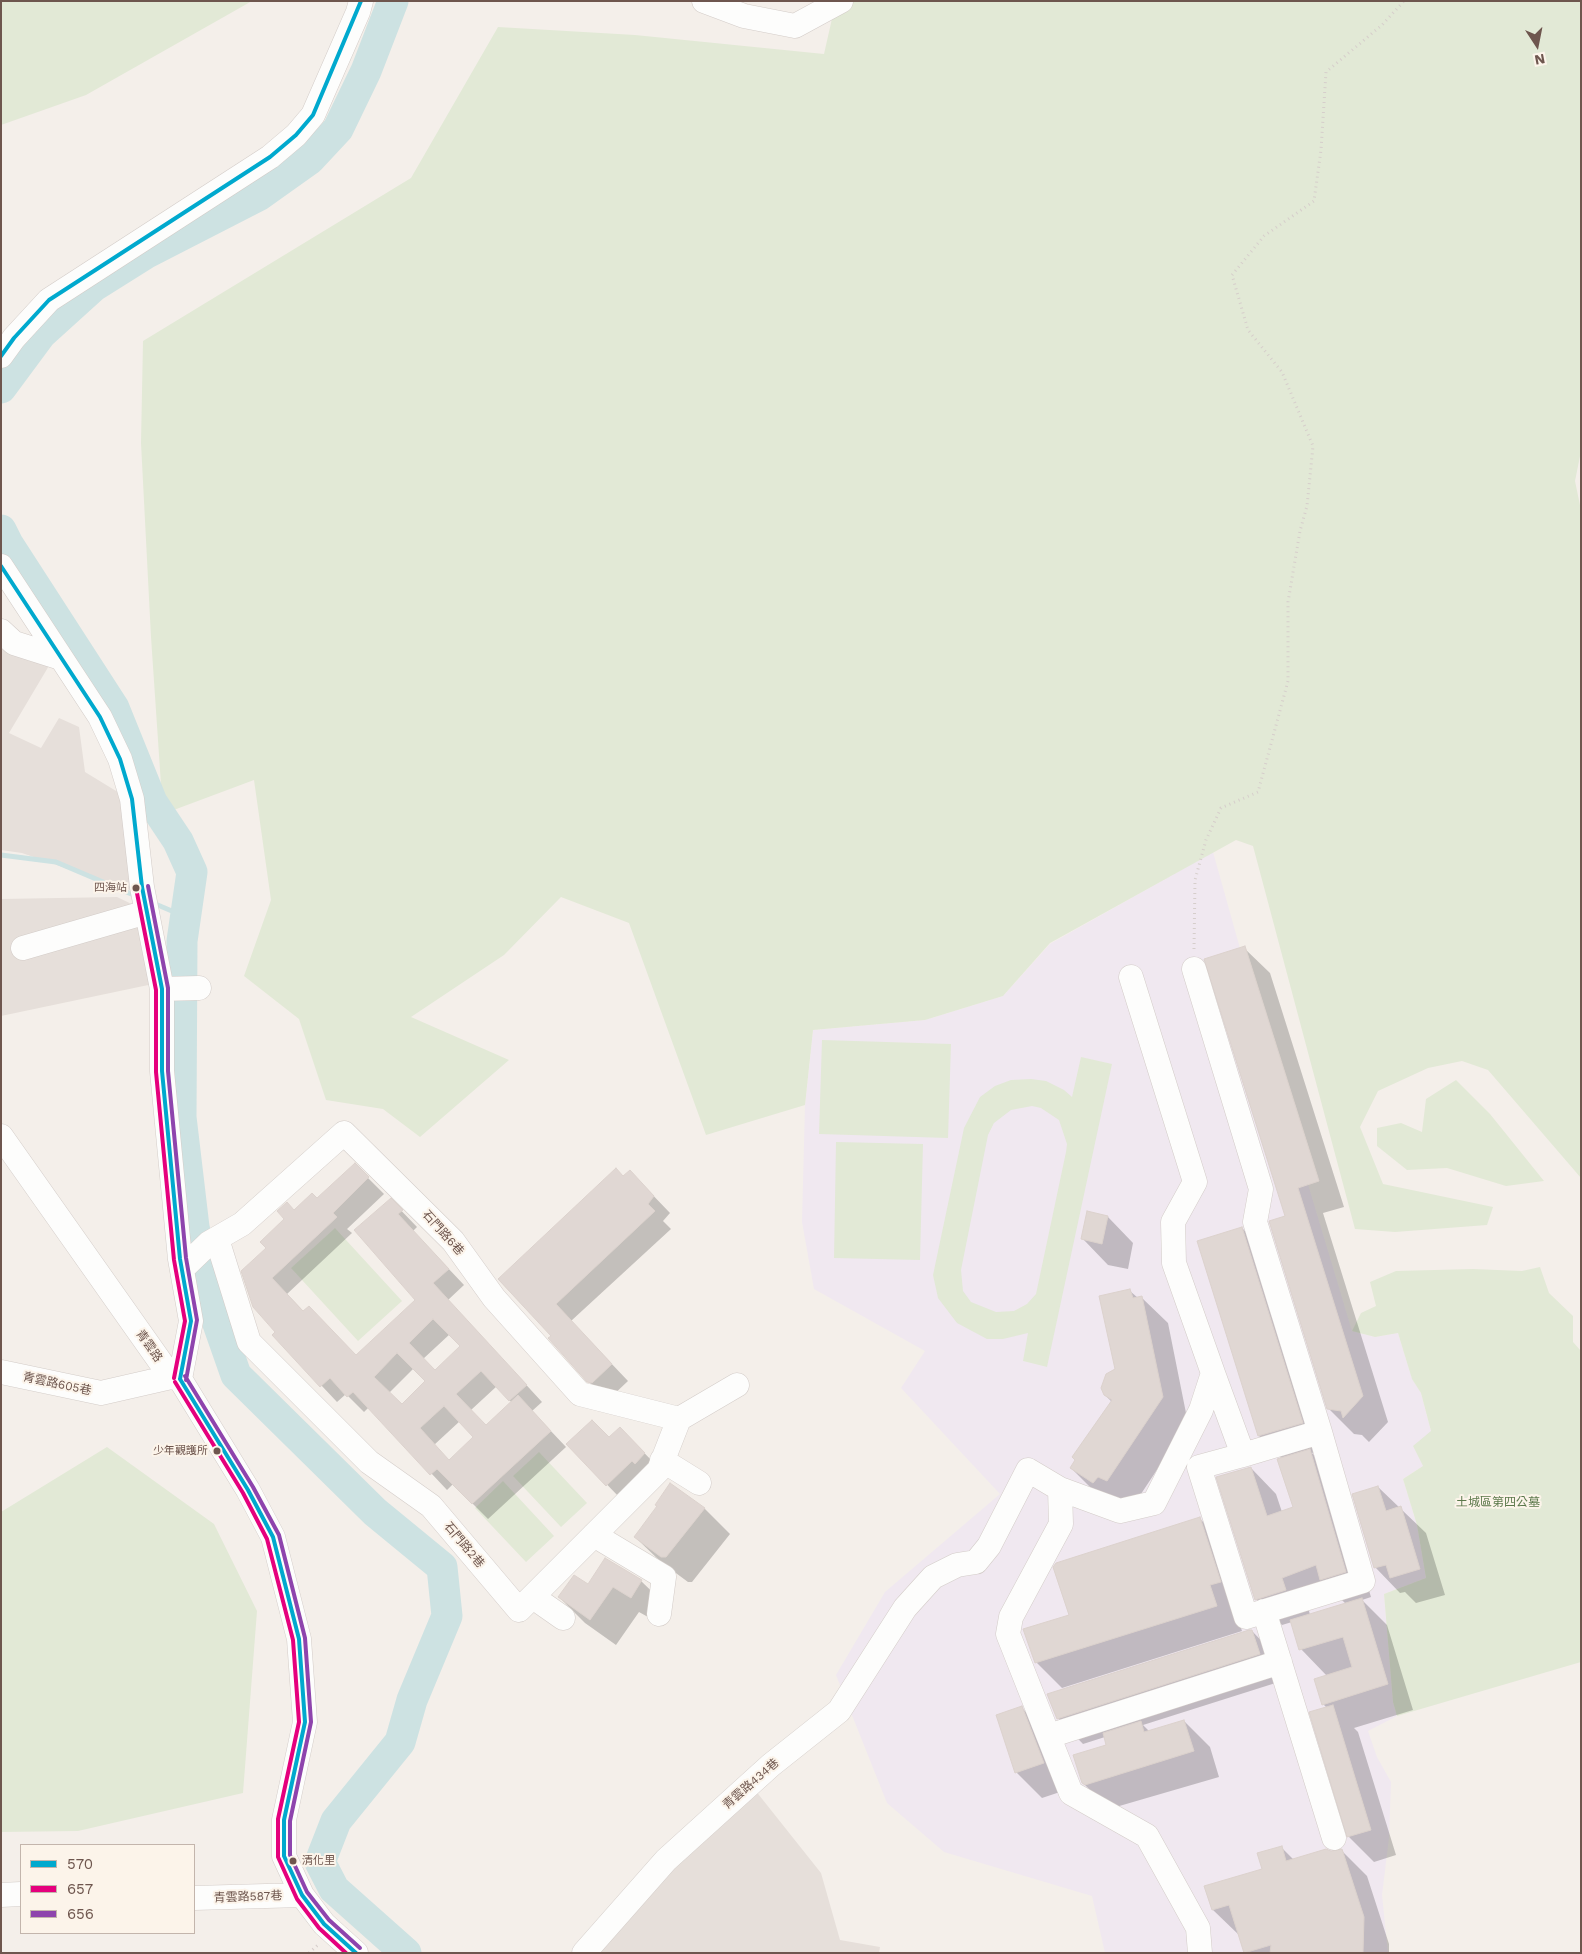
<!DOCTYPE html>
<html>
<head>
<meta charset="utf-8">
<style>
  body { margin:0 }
  #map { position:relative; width:1582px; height:1954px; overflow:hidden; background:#f4efea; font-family:"Work Sans",sans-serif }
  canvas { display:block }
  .frame { position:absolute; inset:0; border:2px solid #6e564e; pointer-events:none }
  .legend { position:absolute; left:20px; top:1844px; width:175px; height:90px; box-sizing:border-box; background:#fcf4ea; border:1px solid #c3b5ac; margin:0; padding:6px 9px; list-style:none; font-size:15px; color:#6e564e }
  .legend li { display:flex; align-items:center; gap:10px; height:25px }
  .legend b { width:25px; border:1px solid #c3b5ac }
  .north { position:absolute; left:1512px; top:20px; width:50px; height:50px; -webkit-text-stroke:4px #fcf4ea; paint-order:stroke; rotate:169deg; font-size:14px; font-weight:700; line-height:20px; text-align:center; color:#6e564e }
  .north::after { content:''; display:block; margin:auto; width:18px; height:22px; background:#6e564e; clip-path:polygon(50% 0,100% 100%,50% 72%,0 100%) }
</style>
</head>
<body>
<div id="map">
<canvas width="1582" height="1954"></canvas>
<div class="frame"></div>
<ul class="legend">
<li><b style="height:6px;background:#00a9ce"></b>570</li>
<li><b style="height:6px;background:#e5007d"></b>657</li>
<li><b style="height:6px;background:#8e44ad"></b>656</li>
</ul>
<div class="north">N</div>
</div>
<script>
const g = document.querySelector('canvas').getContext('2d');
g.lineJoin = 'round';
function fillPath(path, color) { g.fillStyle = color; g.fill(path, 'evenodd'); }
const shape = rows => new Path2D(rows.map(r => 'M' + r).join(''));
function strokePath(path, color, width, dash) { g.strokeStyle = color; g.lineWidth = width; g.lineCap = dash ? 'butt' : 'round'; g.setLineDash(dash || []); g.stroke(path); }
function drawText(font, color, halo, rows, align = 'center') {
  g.font = font + ' "Work Sans","Noto Sans TC",sans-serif'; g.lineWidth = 4; g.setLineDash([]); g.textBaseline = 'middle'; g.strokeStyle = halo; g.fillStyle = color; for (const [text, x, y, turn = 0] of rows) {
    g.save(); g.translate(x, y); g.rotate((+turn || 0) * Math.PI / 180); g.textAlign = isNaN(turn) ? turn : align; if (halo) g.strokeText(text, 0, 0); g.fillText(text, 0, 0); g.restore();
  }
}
const industrial = shape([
  [1,644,29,661,50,664,9,733,41,748,59,718,79,727,85,772,121,794,138,893,22,853,1,850],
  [117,897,140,908,153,984,1,1016,1,899],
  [755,1790,821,1873,840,1940,880,1947,879,1953,593,1953,701,1836]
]);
const education = shape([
  [1213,852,1278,1084,1352,1331,1375,1337,1398,1333,1412,1378,1421,1393,1431,1431,1423,1466,1403,1479,1417,1525,1426,1578,1384,1594,1393,1702,1397,1716,1368,1731,1377,1757,1391,1782,1389,1838,1382,1895,1388,1953,1105,1953,1092,1896,944,1852,887,1803,836,1675,885,1592,1000,1494,901,1388,925,1351,814,1289,802,1222,805,1105,813,1030,925,1020,1003,996,1050,944]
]);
const green = shape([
  [1,1,252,1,86,95,1,125],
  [836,1,1581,1,1581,451,1575,481,1581,510,1581,1178,1488,1070,1462,1061,1428,1068,1378,1091,1360,1127,1383,1184,1493,1207,1487,1225,1395,1232,1355,1229,1253,846,1236,840,1050,943,1003,996,925,1020,813,1030,805,1105,706,1135,629,923,561,897,504,955,411,1017,509,1060,420,1137,383,1109,326,1100,299,1019,244,976,271,900,254,780,163,814,151,637,141,443,143,341,411,178,498,27,635,35,824,54],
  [822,1040,951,1044,948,1138,819,1134],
  [1081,1057,1112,1064,1047,1367,1023,1361,1028,1333,1003,1339,987,1339,957,1323,938,1298,933,1275,964,1128,980,1097,995,1086,1011,1080,1031,1079,1046,1081,1064,1090,1072,1097],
  [1032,1106,1041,1108,1059,1120,1067,1144,1066,1152,1036,1294,1027,1304,1014,1311,996,1312,971,1302,963,1291,961,1270,988,1135,994,1123,1011,1110],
  [1456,1080,1490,1114,1544,1181,1506,1186,1447,1168,1407,1170,1377,1146,1377,1128,1401,1123,1422,1132,1426,1099],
  [836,1142,923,1144,920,1260,834,1258],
  [335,1228,402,1301,358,1341,291,1268],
  [1540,1267,1549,1293,1573,1316,1573,1342,1581,1351,1581,1662,1397,1716,1393,1702,1384,1594,1426,1578,1417,1525,1403,1479,1423,1466,1413,1446,1431,1431,1421,1393,1412,1379,1398,1333,1375,1337,1352,1331,1361,1313,1376,1306,1370,1282,1396,1271,1473,1269,1522,1271],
  [107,1447,214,1524,257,1611,243,1793,78,1831,1,1832,1,1512],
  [539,1452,587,1503,561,1527,513,1476],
  [503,1481,554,1536,526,1562,475,1508]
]);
const shadow = shape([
  [1244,948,1270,973,1344,1207,1323,1213,1388,1422,1369,1442,1362,1435,1354,1434,1328,1408,1287,1217],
  [355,1165,384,1194,347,1229,352,1233,287,1294,304,1312,356,1356,417,1300,391,1200,417,1227,413,1231,464,1285,448,1300,542,1402,532,1411,566,1447,488,1519,453,1484,447,1490,369,1407,364,1412,346,1394,337,1402,274,1335,277,1332,267,1248,294,1211,317,1200],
  [450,1334,462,1346,435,1372,423,1359],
  [414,1368,427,1381,402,1406,389,1393],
  [497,1386,512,1403,486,1427,471,1410],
  [460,1421,475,1437,449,1461,434,1445],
  [624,1178,646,1188,670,1213,663,1221,671,1229,571,1321,628,1381,609,1399,605,1398,588,1381,552,1336,499,1280],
  [1108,1217,1133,1243,1128,1269,1108,1265,1083,1239],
  [1242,1228,1267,1254,1328,1448,1312,1453,1335,1477,1371,1597,1362,1600,1387,1625,1413,1710,1354,1728,1358,1732,1396,1855,1374,1862,1348,1836,1327,1708,1323,1704,1327,1676,1301,1649,1292,1622,1282,1625,1256,1599,1251,1468,1276,1494,1282,1512,1294,1508,1282,1459,1259,1436],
  [1335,1593,1346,1604,1310,1615,1307,1603],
  [1130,1291,1138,1298,1142,1298,1168,1323,1188,1423,1133,1506,1097,1494,1071,1468,1112,1402,1105,1395,1116,1369],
  [620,1428,656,1465,619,1497,568,1444,609,1439],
  [1378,1487,1426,1533,1445,1595,1416,1603,1405,1592,1400,1593,1375,1567],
  [704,1508,730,1534,692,1582,688,1582,661,1562,635,1537],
  [1200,1519,1226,1544,1235,1611,1242,1631,1062,1688,1036,1662,1070,1616],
  [641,1581,667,1606,657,1622,639,1612,616,1645,585,1623,559,1597,589,1586],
  [1252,1631,1277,1657,1285,1680,1143,1725,1150,1732,1184,1721,1210,1747,1219,1777,1109,1809,1083,1783,1108,1746,1105,1737,1083,1744,1058,1718],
  [1022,1708,1047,1734,1069,1789,1042,1798,1016,1772],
  [1281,1847,1294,1860,1341,1850,1367,1876,1389,1944,1389,1953,1245,1953,1239,1935,1213,1910,1263,1869]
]);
const stream = shape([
  [1,855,56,862,136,896],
  [153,903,186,917]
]);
const river = shape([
  [1,388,41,334,94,286,145,254,258,196,310,159,338,129,366,71,393,1],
  [1,530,8,544,114,708,152,802,178,841,192,872,182,941,181,1117,194,1227,210,1301,236,1375,375,1512,442,1567,447,1616,412,1700,400,1742,336,1821,320,1862,334,1889,406,1953]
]);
const building = shape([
  [1245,946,1319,1181,1298,1188,1363,1396,1343,1418,1341,1411,1327,1409,1269,1221,1285,1216,1204,959,1245,946],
  [355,1163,369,1177,333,1213,337,1217,272,1278,303,1311,309,1306,356,1355,415,1300,354,1230,391,1198,403,1210,398,1214,449,1269,433,1283,527,1385,509,1401,481,1371,456,1394,486,1425,518,1395,551,1431,472,1504,437,1469,430,1475,353,1392,347,1397,330,1378,320,1387,272,1335,275,1332,253,1307,241,1271,266,1248,260,1242,284,1219,277,1211,287,1202,294,1210,312,1193,317,1198,355,1163],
  [433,1319,460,1346,435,1370,409,1343,433,1319],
  [397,1353,425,1381,402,1404,374,1377,397,1353],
  [444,1406,473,1437,449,1460,420,1428,444,1406],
  [616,1168,623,1176,630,1170,654,1196,648,1204,655,1211,556,1304,612,1364,592,1383,587,1382,548,1338,551,1336,498,1279,616,1168],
  [1087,1211,1108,1216,1102,1244,1081,1239,1087,1211],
  [1242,1227,1303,1423,1258,1436,1197,1241,1242,1227],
  [1130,1289,1133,1298,1142,1296,1163,1397,1107,1481,1098,1477,1093,1483,1070,1468,1075,1460,1072,1457,1112,1400,1104,1395,1101,1388,1106,1374,1115,1369,1099,1296,1130,1289],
  [592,1420,609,1437,620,1427,645,1453,635,1464,632,1461,606,1486,566,1444,592,1420],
  [1310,1449,1346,1572,1320,1580,1316,1565,1282,1578,1286,1590,1255,1600,1216,1477,1251,1467,1267,1516,1293,1507,1277,1459,1310,1449],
  [670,1483,705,1508,666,1557,661,1557,634,1537,657,1506,655,1505,670,1483],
  [1378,1486,1386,1511,1401,1506,1420,1569,1390,1578,1386,1565,1374,1568,1352,1494,1378,1486],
  [1200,1517,1221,1582,1210,1585,1217,1606,1035,1663,1023,1629,1069,1615,1053,1567,1056,1563,1200,1517],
  [605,1558,642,1580,631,1598,613,1587,590,1620,558,1597,574,1575,588,1584,605,1558],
  [1362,1598,1388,1684,1322,1705,1314,1679,1352,1667,1343,1637,1299,1650,1290,1620,1362,1598],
  [1249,1630,1252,1630,1260,1654,1057,1719,1047,1694,1249,1630],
  [1333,1705,1371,1830,1347,1837,1309,1712,1333,1705],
  [1022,1706,1044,1763,1015,1773,996,1715,1022,1706],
  [1184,1720,1194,1751,1085,1785,1082,1783,1073,1755,1106,1745,1103,1733,1141,1721,1144,1732,1184,1720],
  [1282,1846,1286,1861,1326,1849,1331,1851,1342,1849,1364,1917,1363,1953,1270,1953,1271,1945,1244,1953,1229,1905,1212,1910,1204,1886,1262,1869,1257,1853,1282,1846]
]);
const path = shape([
  [1194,949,1195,880,1206,840,1221,808,1258,792,1288,681,1288,602,1300,531,1307,506,1313,446,1282,372,1248,330,1232,275,1264,236,1314,201,1321,150,1326,72,1382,25,1404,1],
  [309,1953,319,1944]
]);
const minor = shape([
  [704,1,744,16,795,26,841,1],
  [1,356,14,338,49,300,270,157,296,135,313,115,358,12,361,1],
  [1,566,100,717,120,759,132,799,142,887,162,989,162,1071,180,1259,191,1321,180,1379],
  [1,631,14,643,61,658],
  [23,948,147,912],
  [1194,969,1261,1189,1255,1222,1320,1432],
  [162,989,199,988],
  [1,1136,171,1377,180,1379,248,1490,273,1537,299,1639,305,1722,284,1820,284,1856,302,1895,324,1924,356,1953],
  [217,1239,249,1342,369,1462,431,1506,519,1610,659,1470,679,1419,737,1385],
  [182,1269,209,1243,242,1224,344,1133,453,1241,494,1298,580,1394,679,1419],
  [1,1372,101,1393,171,1377],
  [1213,1373,1243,1455,1199,1467,1246,1617,1363,1581,1320,1432,1243,1455],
  [662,1460,699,1483],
  [1060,1489,1061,1524,1011,1617,1008,1634,1071,1793,1147,1836,1198,1928,1200,1953],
  [594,1535,664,1577,659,1614],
  [533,1597,563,1618],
  [1264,1611,1334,1838],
  [1049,1736,1280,1662],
  [1,1895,21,1894],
  [194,1898,302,1895],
  [584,1953,666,1860,771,1765,839,1711,905,1608,933,1577,957,1565,976,1562,989,1546,1028,1470,1060,1489,1120,1511,1154,1503,1201,1410,1213,1373,1174,1263,1173,1222,1195,1182,1131,977]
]);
const bus1 = shape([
  [1,356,14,338,49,300,270,157,296,135,313,115,361,1],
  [1,566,100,717,120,759,132,799,142,887,162,989,162,1071,180,1259,191,1321,180,1379],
  [180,1379,248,1490,273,1537,299,1639,305,1722,284,1820,284,1856,302,1895,324,1924,356,1953]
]);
const bus2 = shape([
  [136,888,156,990,156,1072,174,1260,185,1321,174,1378],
  [175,1382,243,1493,267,1539,293,1640,299,1722,278,1819,278,1857,297,1899,319,1928,346,1953]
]);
const bus3 = shape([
  [148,886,168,988,168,1071,186,1258,197,1320,186,1380],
  [185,1376,253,1487,279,1535,305,1638,311,1722,290,1821,290,1855,307,1892,329,1920,360,1948]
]);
const markers = [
  [136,888,4.5,"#6e564e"],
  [217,1451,4.5,"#6e564e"],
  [293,1861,4.5,"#6e564e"]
];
const busNames = [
  ["四海站",127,888],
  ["少年觀護所",208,1451],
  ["清化里",302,1861,"left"]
];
const streetNames = [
  ["石門路6巷",443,1233,48],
  ["青雲路",149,1346,55],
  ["青雲路605巷",57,1384,12],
  ["石門路2巷",464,1545,50],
  ["青雲路434巷",751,1784,-41],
  ["青雲路587巷",248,1897,-2]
];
const parkNames = [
  ["土城區第四公墓",1498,1502]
];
fillPath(industrial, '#e6dfda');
fillPath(education, '#f0e8f0');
fillPath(green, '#e2e9d6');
fillPath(shadow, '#0003');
strokePath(stream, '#cde2e2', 5);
strokePath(river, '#cde2e2', 31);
fillPath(building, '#e0d7d3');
strokePath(building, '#dcd2cd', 1);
strokePath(minor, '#d3ccc8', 25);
strokePath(path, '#d6cecb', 3, [1, 4]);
strokePath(minor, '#fdfdfc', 24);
strokePath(bus1, '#00a9ce', 4);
strokePath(bus2, '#e5007d', 4);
strokePath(bus3, '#8e44ad', 4);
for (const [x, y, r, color] of markers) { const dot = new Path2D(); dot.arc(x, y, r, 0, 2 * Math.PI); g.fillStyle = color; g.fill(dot); strokePath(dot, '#fcf4ea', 2); }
drawText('11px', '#6e564e', '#fcf4ea', busNames, 'right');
drawText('12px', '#6e564e', '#fcf4ea', streetNames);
drawText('12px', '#5b784b', '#fcf4ea', parkNames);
</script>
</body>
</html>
